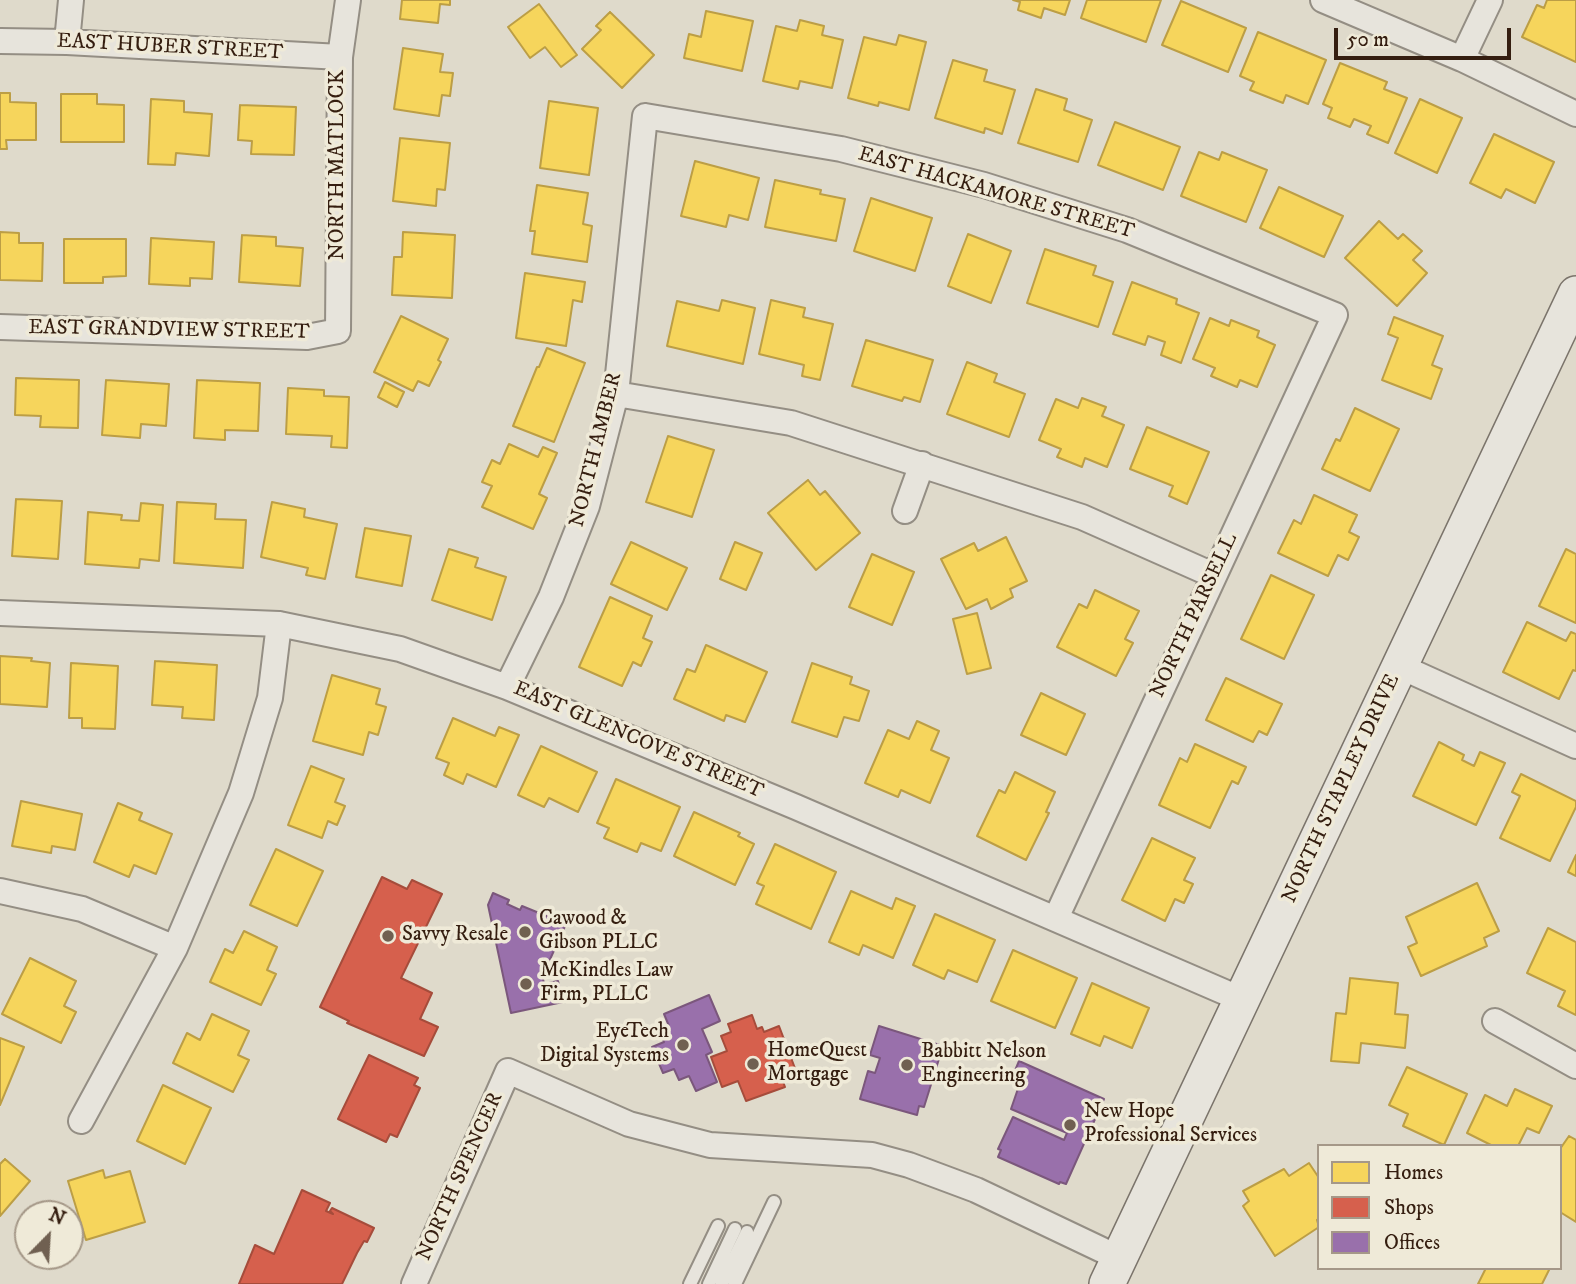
<!DOCTYPE html>
<html>
<head>
<meta charset="utf-8">
<style>
  body { margin:0 }
  #map { position:relative; width:1576px; height:1284px; overflow:hidden; background:#dfdacb; font-family:"IM FELL DW Pica",serif }
  canvas { display:block }
  .legend { position:absolute; left:1317px; top:1144px; width:245px; height:126px; box-sizing:border-box; background:#efead8; border:2px solid #a59888; margin:0; padding:9px 12px; list-style:none; font-size:21px; color:#351e10 }
  .legend li { display:flex; align-items:center; gap:14px; height:35px }
  .legend b { width:35px; border:2px solid #a59888 }
  .north { position:absolute; left:14px; top:1200px; width:70px; height:70px; box-sizing:border-box; background:#efead8; border:2px solid #a59888; border-radius:50%; rotate:24deg; font-size:19px; font-weight:700; line-height:28px; text-align:center; color:#351e10 }
  .north::after { content:''; display:block; margin:auto; width:24px; height:32px; background:#706051; clip-path:polygon(50% 0,100% 100%,50% 72%,0 100%) }
  .scale { position:absolute; left:1334px; top:28px; width:177px; height:32px; box-sizing:border-box; border:4px solid #351e10; border-top:0; padding-left:9px; font-size:21px; line-height:24px; white-space:nowrap; color:#351e10; -webkit-text-stroke:5px #efead8; paint-order:stroke }
</style>
</head>
<body>
<div id="map">
<canvas width="1576" height="1284"></canvas>
<ul class="legend">
<li><b style="height:19px;background:#f6d55c"></b>Homes</li>
<li><b style="height:19px;background:#d6604d"></b>Shops</li>
<li><b style="height:19px;background:#9970ab"></b>Offices</li>
</ul>
<div class="north">N</div>
<div class="scale">50 m</div>
</div>
<script>
const g = document.querySelector('canvas').getContext('2d');
g.lineJoin = 'round';
function fillPath(path, color) { g.fillStyle = color; g.fill(path, 'evenodd'); }
const shape = rows => new Path2D(rows.map(r => 'M' + r).join(''));
function strokePath(path, color, width, dash) { g.strokeStyle = color; g.lineWidth = width; g.lineCap = dash ? 'butt' : 'round'; g.setLineDash(dash || []); g.stroke(path); }
function drawText(font, color, halo, rows, align = 'center') {
  g.font = font + ' "IM FELL DW Pica",serif'; g.lineWidth = 7; g.setLineDash([]); g.textBaseline = 'middle'; g.strokeStyle = halo; g.fillStyle = color; for (const [text, x, y, turn = 0] of rows) {
    g.save(); g.translate(x, y); g.rotate((+turn || 0) * Math.PI / 180); g.textAlign = isNaN(turn) ? turn : align; if (halo) g.strokeText(text, 0, 0); g.fillText(text, 0, 0); g.restore();
  }
}
const homes = shape([
  [402,0,450,0,450,5,440,4,438,23,400,19,402,0],
  [1013,0,1070,0,1065,15,1044,8,1041,18,1018,10,1020,2,1013,0],
  [1087,0,1161,0,1146,42,1081,18,1087,0],
  [1547,0,1576,0,1576,62,1522,37,1537,5,1544,8,1547,0],
  [1181,1,1246,28,1228,72,1162,45,1181,1],
  [539,4,577,55,561,67,545,47,530,58,508,27,539,4],
  [706,11,753,21,742,71,684,58,689,34,701,37,706,11],
  [610,12,654,55,622,88,582,49,601,30,596,26,610,12],
  [800,20,824,26,822,35,843,40,832,88,800,81,798,89,763,81,776,26,797,31,800,20],
  [1258,32,1326,60,1308,104,1286,95,1283,103,1250,90,1254,82,1240,76,1258,32],
  [899,35,926,42,909,110,879,102,878,106,848,98,864,37,896,45,899,35],
  [403,48,443,54,440,72,453,73,450,96,442,95,439,116,394,109,403,48],
  [953,60,987,70,984,81,1015,90,1002,134,985,128,984,133,935,118,953,60],
  [1340,63,1387,82,1384,89,1407,98,1388,143,1367,134,1371,126,1354,119,1350,127,1328,118,1332,108,1323,104,1340,63],
  [1036,89,1067,99,1064,110,1092,120,1078,162,1018,143,1036,89],
  [0,93,10,93,10,102,36,103,36,140,6,140,7,149,0,149,0,93],
  [61,94,97,94,97,104,124,105,124,142,61,142,61,94],
  [151,99,184,101,184,112,212,114,209,156,176,153,175,165,148,164,151,99],
  [1420,99,1462,118,1437,173,1395,153,1420,99],
  [549,101,598,108,589,175,540,168,549,101],
  [240,105,296,107,294,155,251,154,252,141,238,140,240,105],
  [1115,122,1180,147,1163,190,1098,165,1115,122],
  [1494,134,1554,162,1535,203,1506,189,1501,198,1470,183,1494,134],
  [400,138,450,143,445,190,437,189,436,206,393,201,400,138],
  [1199,152,1219,160,1222,152,1267,170,1246,222,1181,196,1199,152],
  [695,161,759,178,748,220,729,215,726,227,681,216,695,161],
  [775,180,821,190,820,194,845,199,836,241,765,227,775,180],
  [537,185,588,193,583,224,592,226,587,262,532,254,535,231,530,231,537,185],
  [1279,187,1343,216,1324,257,1260,228,1279,187],
  [871,198,932,218,915,271,854,251,871,198],
  [1379,221,1398,239,1403,234,1422,251,1413,260,1427,273,1397,306,1345,258,1379,221],
  [0,232,19,233,19,243,43,243,42,281,0,280,0,232],
  [403,232,455,235,452,298,392,295,394,257,402,257,403,232],
  [968,234,1011,251,991,303,948,286,968,234],
  [242,235,276,237,276,246,303,248,300,286,239,282,242,235],
  [151,238,214,242,212,279,190,278,190,286,149,284,151,238],
  [64,239,126,239,126,276,103,277,103,283,64,283,64,239],
  [1045,249,1096,266,1093,275,1113,282,1098,327,1027,303,1045,249],
  [525,273,585,282,582,302,573,300,566,346,516,338,525,273],
  [1132,282,1177,299,1176,304,1199,313,1181,363,1161,355,1165,342,1148,336,1145,345,1113,334,1132,282],
  [722,300,755,308,743,364,667,346,677,301,719,311,722,300],
  [771,300,805,308,803,317,833,324,820,380,802,376,804,365,759,354,771,300],
  [401,316,448,339,438,360,441,362,429,386,418,381,413,391,374,372,401,316],
  [1394,317,1443,336,1432,365,1442,369,1431,399,1382,380,1398,338,1388,334,1394,317],
  [1210,318,1229,326,1231,320,1259,331,1257,337,1275,345,1257,387,1240,380,1237,387,1211,376,1215,368,1193,359,1210,318],
  [866,340,933,360,920,402,904,397,902,401,852,386,866,340],
  [547,348,585,363,554,442,513,426,537,367,539,367,547,348],
  [967,362,997,374,994,382,1025,394,1009,437,947,414,967,362],
  [16,378,79,380,78,428,40,427,41,416,15,415,16,378],
  [106,380,169,384,166,426,141,424,140,438,102,435,106,380],
  [197,380,260,383,258,431,225,430,225,440,194,438,197,380],
  [385,382,404,392,397,407,378,397,385,382],
  [288,388,324,390,324,396,349,397,347,448,331,447,332,436,286,434,288,388],
  [1082,398,1106,407,1102,416,1124,425,1107,467,1085,458,1082,467,1057,457,1061,449,1039,440,1056,399,1078,408,1082,398],
  [1355,408,1399,429,1370,491,1322,469,1336,439,1340,441,1355,408],
  [1147,427,1209,452,1187,504,1169,496,1173,486,1130,469,1147,427],
  [668,436,714,450,692,517,646,502,668,436],
  [509,444,538,457,543,447,557,453,539,494,547,498,533,529,482,507,492,486,482,482,492,460,500,464,509,444],
  [808,480,820,495,825,491,860,533,816,570,768,513,808,480],
  [1314,495,1357,515,1349,532,1359,537,1348,560,1338,555,1328,576,1278,553,1294,520,1301,524,1314,495],
  [16,499,62,501,58,559,12,556,16,499],
  [177,502,216,504,215,519,246,520,243,568,174,563,177,502],
  [272,502,305,509,304,517,337,524,325,579,306,575,308,568,261,557,272,502],
  [141,503,163,505,159,561,140,559,139,568,85,564,88,512,122,515,121,520,139,521,141,503],
  [365,528,411,536,402,586,356,577,365,528],
  [1006,537,1027,581,1010,589,1013,597,991,609,987,599,966,609,941,559,974,543,978,551,1006,537],
  [631,542,687,568,667,610,611,584,631,542],
  [735,542,762,553,746,590,720,579,735,542],
  [449,549,478,558,475,567,506,577,492,620,432,600,449,549],
  [1566,549,1576,554,1576,623,1539,606,1566,549],
  [872,554,914,572,892,625,849,607,872,554],
  [1271,575,1314,595,1284,659,1241,639,1271,575],
  [1095,590,1139,611,1125,639,1133,643,1116,676,1057,647,1079,604,1087,608,1095,590],
  [610,597,652,616,643,638,652,642,641,666,633,662,622,686,579,667,610,597],
  [977,613,991,668,967,674,953,619,977,613],
  [1527,622,1566,641,1571,632,1576,634,1576,671,1573,670,1559,699,1503,672,1527,622],
  [706,645,767,672,745,722,726,715,724,721,674,699,687,669,695,672,706,645],
  [0,656,32,658,31,661,50,663,47,707,0,704,0,656],
  [155,661,217,665,214,720,182,718,183,707,152,705,155,661],
  [71,663,118,666,115,729,82,728,82,718,69,718,71,663],
  [812,663,852,677,850,684,869,691,859,721,844,717,837,737,792,722,812,663],
  [332,675,380,689,376,704,386,707,378,735,369,732,363,755,313,741,332,675],
  [1226,678,1282,704,1267,735,1259,731,1253,742,1206,720,1226,678],
  [1041,693,1085,714,1066,755,1021,735,1041,693],
  [453,718,495,736,499,727,519,735,496,787,467,774,463,784,444,775,449,763,436,758,453,718],
  [917,721,939,731,931,750,949,758,930,803,901,790,898,797,865,783,888,730,909,739,917,721],
  [1439,742,1464,755,1462,760,1474,766,1480,752,1505,763,1476,825,1413,796,1439,742],
  [1195,744,1246,767,1238,784,1232,781,1210,828,1159,805,1180,758,1187,762,1195,744],
  [541,746,597,772,578,812,549,798,544,807,518,795,541,746],
  [311,766,344,779,335,802,345,806,337,825,328,821,322,838,288,825,311,766],
  [1015,772,1055,792,1046,812,1049,813,1026,860,977,836,999,790,1005,793,1015,772],
  [1521,774,1576,801,1576,807,1550,861,1500,838,1520,796,1512,792,1521,774],
  [616,779,680,807,661,851,641,843,637,852,604,838,609,828,597,823,616,779],
  [21,801,82,814,75,850,52,846,51,853,12,846,21,801],
  [118,803,142,813,139,820,172,834,156,874,134,865,129,877,94,862,118,803],
  [694,812,740,833,738,836,754,844,735,885,674,856,694,812],
  [1152,838,1195,858,1184,880,1193,884,1184,903,1175,899,1165,921,1122,900,1152,838],
  [775,844,836,872,811,929,756,904,764,886,757,883,775,844],
  [276,849,323,871,297,926,250,905,276,849],
  [1576,855,1576,876,1568,872,1576,855],
  [1477,883,1499,931,1484,938,1487,946,1421,976,1408,947,1417,943,1406,917,1477,883],
  [851,891,892,909,896,898,915,906,893,958,863,945,859,955,829,942,851,891],
  [935,914,995,940,977,982,948,970,944,979,913,965,935,914],
  [1548,928,1576,942,1576,1015,1558,1006,1565,991,1527,973,1548,928],
  [244,931,277,947,267,970,276,974,261,1005,210,982,225,949,233,953,244,931],
  [1013,950,1077,978,1055,1028,991,1001,1013,950],
  [30,958,76,981,64,1006,76,1012,61,1043,2,1014,30,958],
  [1350,978,1398,983,1395,1014,1408,1015,1405,1048,1361,1043,1359,1063,1331,1061,1336,1013,1346,1014,1350,978],
  [1092,983,1149,1008,1132,1048,1104,1036,1100,1046,1071,1034,1092,983],
  [212,1014,249,1031,238,1055,249,1060,233,1092,173,1063,187,1033,200,1040,212,1014],
  [0,1038,24,1047,0,1105,0,1038],
  [1407,1067,1467,1094,1444,1145,1403,1126,1408,1114,1389,1105,1407,1067],
  [163,1085,211,1108,185,1164,137,1141,163,1085],
  [1515,1089,1552,1106,1539,1133,1527,1128,1518,1146,1493,1146,1467,1133,1485,1095,1507,1106,1515,1089],
  [1569,1136,1576,1140,1576,1222,1560,1212,1560,1149,1569,1136],
  [5,1159,30,1181,0,1216,0,1164,5,1159],
  [1309,1163,1319,1178,1319,1219,1317,1220,1319,1227,1275,1256,1243,1206,1249,1201,1243,1191,1284,1169,1289,1176,1309,1163],
  [103,1170,105,1178,130,1171,145,1222,86,1240,68,1181,103,1170],
  [1486,1268,1550,1268,1542,1284,1478,1284,1486,1268]
]);
const shops = shape([
  [382,877,407,889,412,880,442,894,401,978,432,993,420,1019,438,1027,424,1056,347,1023,349,1021,320,1007,382,877],
  [752,1015,757,1029,762,1027,764,1032,779,1026,796,1071,781,1076,785,1087,746,1101,738,1081,722,1087,711,1057,727,1051,721,1036,731,1032,728,1024,752,1015],
  [369,1055,418,1078,414,1085,420,1088,397,1137,390,1134,386,1142,338,1119,369,1055],
  [302,1190,330,1203,326,1211,333,1214,330,1211,332,1208,374,1228,367,1242,364,1241,357,1253,342,1284,239,1284,255,1245,274,1254,302,1190]
]);
const offices = shape([
  [493,893,509,900,507,904,520,910,522,906,566,924,547,966,541,968,544,984,558,981,563,1002,511,1013,488,905,493,893],
  [709,995,720,1021,702,1029,712,1052,706,1055,717,1082,696,1091,689,1076,679,1080,674,1069,663,1073,652,1047,664,1042,659,1029,669,1026,664,1014,709,995],
  [879,1026,943,1046,924,1107,919,1106,917,1115,860,1099,868,1071,875,1073,880,1058,870,1055,879,1026],
  [1019,1061,1104,1099,1066,1184,1060,1182,1059,1184,998,1157,1001,1150,998,1149,1013,1117,1064,1140,1067,1133,1011,1109,1022,1077,1014,1073,1019,1061]
]);
const service = shape([
  [690,1284,718,1226],
  [709,1284,735,1229],
  [722,1284,747,1232],
  [735,1284,774,1202]
]);
const minor = shape([
  [1323,0,1462,59,1576,114],
  [0,41,67,42,340,57],
  [67,42,71,0],
  [1462,59,1490,0],
  [0,327,307,337,338,331,340,57,348,0],
  [616,394,791,423,1082,517,1213,575],
  [905,511,922,464],
  [0,613,279,624,400,649,507,687,796,807,1243,1000],
  [1399,666,1576,746],
  [507,687,551,597,587,506,616,394,645,116,841,149,984,185,1127,230,1335,315,1056,918],
  [0,891,82,909,175,948],
  [1495,1021,1576,1066],
  [81,1121,175,948,241,793,270,698,279,624],
  [414,1284,508,1071,629,1124,710,1145,872,1155,909,1165,976,1190,1119,1258]
]);
const secondary = shape([
  [1107,1284,1576,294]
]);
const markers = [
  [525,932,7,"#706051"],
  [388,936,7,"#706051"],
  [526,984,7,"#706051"],
  [683,1045,7,"#706051"],
  [753,1064,7,"#706051"],
  [907,1065,7,"#706051"],
  [1070,1125,7,"#706051"]
];
const streetNames = [
  ["EAST HUBER STREET",170,48,3],
  ["NORTH MATLOCK",339,165,-90],
  ["EAST HACKAMORE STREET",996,194,16],
  ["EAST GRANDVIEW STREET",169,331,1],
  ["NORTH AMBER",597,450,-76],
  ["NORTH PARSELL",1195,616,-65],
  ["EAST GLENCOVE STREET",638,741,23],
  ["NORTH STAPLEY DRIVE",1342,789,-65],
  ["NORTH SPENCER",461,1177,-66]
];
const poiNames = [
  ["Cawood &",539,920],
  ["Gibson PLLC",539,944],
  ["Savvy Resale",402,936],
  ["McKindles Law",540,972],
  ["Firm, PLLC",540,996],
  ["EyeTech",669,1033,"right"],
  ["Digital Systems",669,1057,"right"],
  ["HomeQuest",767,1052],
  ["Mortgage",767,1076],
  ["Babbitt Nelson",921,1053],
  ["Engineering",921,1077],
  ["New Hope",1084,1113],
  ["Professional Services",1084,1137]
];
fillPath(homes, '#f6d55c');
strokePath(homes, '#bc9e45', 2);
fillPath(shops, '#d6604d');
strokePath(shops, '#a64c3b', 2);
fillPath(offices, '#9970ab');
strokePath(offices, '#7b577c', 2);
strokePath(service, '#948e84', 16);
strokePath(minor, '#948e84', 28);
strokePath(secondary, '#7b746b', 38);
strokePath(service, '#e7e4dc', 12);
strokePath(minor, '#e7e4dc', 24);
strokePath(secondary, '#e7e4dc', 35);
for (const [x, y, r, color] of markers) { const dot = new Path2D(); dot.arc(x, y, r, 0, 2 * Math.PI); g.fillStyle = color; g.fill(dot); strokePath(dot, '#efead8', 2.5); }
drawText('21px', '#351e10', '#efead8', streetNames);
drawText('21px', '#351e10', '#efead8', poiNames, 'left');
</script>
</body>
</html>
